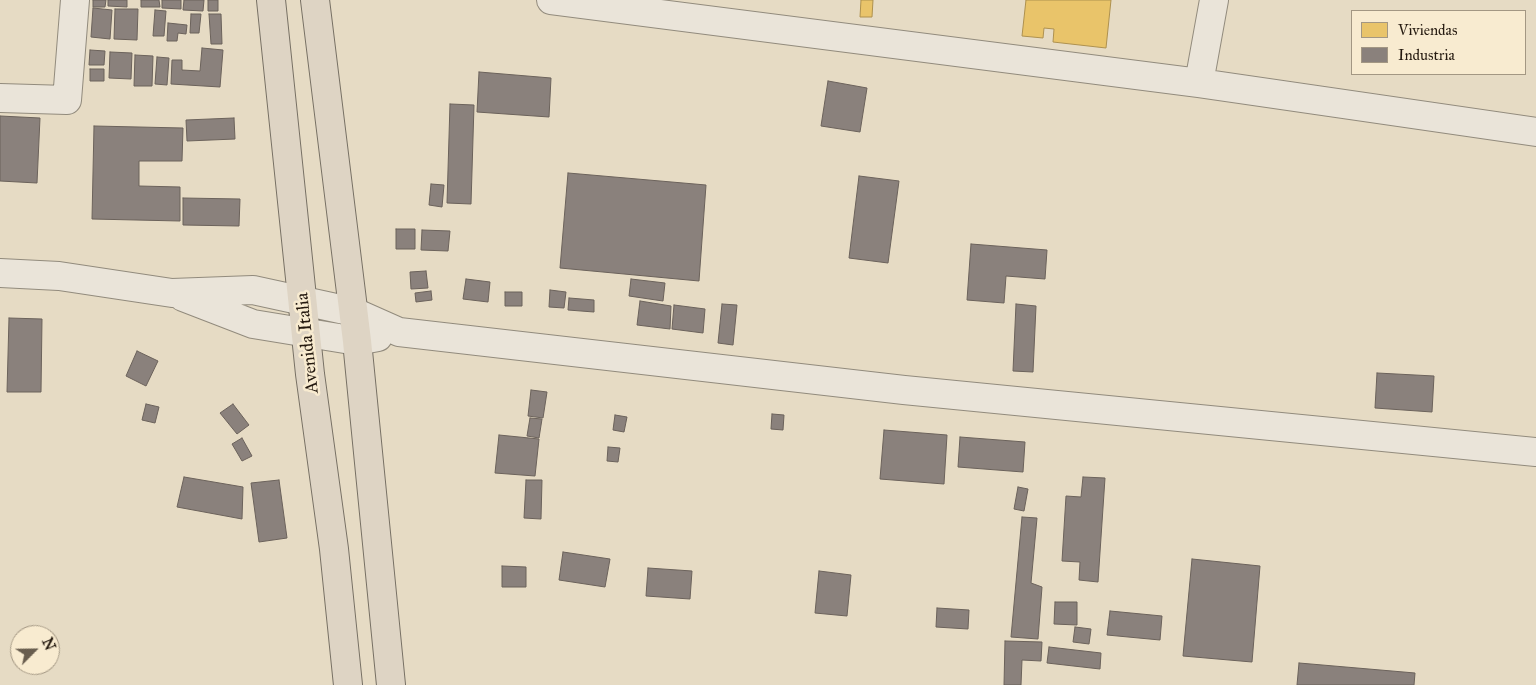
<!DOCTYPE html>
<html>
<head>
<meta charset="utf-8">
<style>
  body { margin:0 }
  #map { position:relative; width:1536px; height:685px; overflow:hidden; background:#e6dbc4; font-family:"IM FELL Great Primer",serif }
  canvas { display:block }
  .legend { position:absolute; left:1351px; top:10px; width:175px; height:65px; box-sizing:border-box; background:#f8ebd0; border:1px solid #a39783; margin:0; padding:6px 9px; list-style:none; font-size:15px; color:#24190f }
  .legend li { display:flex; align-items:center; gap:10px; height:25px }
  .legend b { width:25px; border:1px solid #a39783 }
  .north { position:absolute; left:10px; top:625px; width:50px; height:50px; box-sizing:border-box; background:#f8ebd0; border:1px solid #a39783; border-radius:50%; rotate:67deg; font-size:14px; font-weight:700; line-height:20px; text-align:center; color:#24190f }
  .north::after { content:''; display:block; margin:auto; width:18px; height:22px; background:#685d4e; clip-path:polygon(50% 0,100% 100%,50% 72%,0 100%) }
</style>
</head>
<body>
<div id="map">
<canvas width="1536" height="685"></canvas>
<ul class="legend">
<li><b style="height:14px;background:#e9c46a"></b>Viviendas</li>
<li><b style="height:14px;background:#8a817c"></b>Industria</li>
</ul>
<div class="north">N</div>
</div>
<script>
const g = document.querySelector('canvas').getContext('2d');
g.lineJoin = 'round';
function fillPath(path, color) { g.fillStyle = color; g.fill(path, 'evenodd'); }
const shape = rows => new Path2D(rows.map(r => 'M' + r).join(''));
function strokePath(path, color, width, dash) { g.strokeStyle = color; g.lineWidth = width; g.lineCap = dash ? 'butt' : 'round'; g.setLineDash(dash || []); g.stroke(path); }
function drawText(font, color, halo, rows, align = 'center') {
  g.font = font + ' "IM FELL Great Primer",serif'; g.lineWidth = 5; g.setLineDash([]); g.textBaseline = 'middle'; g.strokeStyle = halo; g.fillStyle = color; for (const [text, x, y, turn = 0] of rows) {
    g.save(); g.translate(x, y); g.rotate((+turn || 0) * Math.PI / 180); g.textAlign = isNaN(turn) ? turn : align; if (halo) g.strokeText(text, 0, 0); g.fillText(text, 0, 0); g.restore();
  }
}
const homes = shape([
  [861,0,873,0,872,17,860,17,861,0],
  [1026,0,1111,0,1106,48,1053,42,1054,29,1044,28,1043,38,1022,36,1026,0]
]);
const industry = shape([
  [93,0,106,0,105,7,93,7,93,0],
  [108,0,127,0,127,7,108,6,108,0],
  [141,0,159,0,160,7,141,7,141,0],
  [162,0,181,0,181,9,162,8,162,0],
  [184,0,204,0,203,11,183,10,184,0],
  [208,0,218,0,218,11,208,11,208,0],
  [93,8,112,10,110,39,91,37,93,8],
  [115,9,138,9,137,40,114,39,115,9],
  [155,10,166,11,164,36,153,36,155,10],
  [191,14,201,14,199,33,190,33,191,14],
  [209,14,221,14,222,44,211,44,209,14],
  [168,23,187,25,186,34,178,33,177,41,167,41,168,23],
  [202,48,223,50,220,87,171,84,172,60,182,60,182,70,200,71,202,48],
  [90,50,105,51,104,65,89,65,90,50],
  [110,52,132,53,131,79,109,78,110,52],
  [135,55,153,56,152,86,134,86,135,55],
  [157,57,169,58,167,85,155,84,157,57],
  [90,69,104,69,104,81,90,81,90,69],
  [479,72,551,78,549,117,477,112,479,72],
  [828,81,867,88,860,132,821,126,828,81],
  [450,104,474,105,471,204,447,203,450,104],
  [0,116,40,118,37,183,0,181,0,116],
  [234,118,235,139,187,141,186,120,234,118],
  [94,126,183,128,182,161,139,161,139,186,180,187,180,221,92,219,94,126],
  [568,173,706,185,699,281,560,268,568,173],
  [859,176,899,181,888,263,849,258,859,176],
  [431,184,444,185,442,207,429,205,431,184],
  [183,198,240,199,239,226,183,225,183,198],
  [396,229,415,229,415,249,396,249,396,229],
  [422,230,450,231,448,251,421,250,422,230],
  [971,244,1047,250,1045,279,1006,276,1004,303,967,300,971,244],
  [426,271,428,288,411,289,410,272,426,271],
  [466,279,490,282,488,302,463,299,466,279],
  [631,279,665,283,663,301,629,296,631,279],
  [550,290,566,292,564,308,549,307,550,290],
  [431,291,432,300,416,302,415,293,431,291],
  [505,292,522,292,522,306,505,306,505,292],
  [569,298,594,300,594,312,568,310,569,298],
  [640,301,671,306,670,329,637,325,640,301],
  [722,304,737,305,733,345,718,343,722,304],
  [1016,304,1036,306,1033,372,1013,371,1016,304],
  [674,305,705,309,703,333,672,329,674,305],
  [9,318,42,319,41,392,7,392,9,318],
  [137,351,158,361,146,386,126,376,137,351],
  [1377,373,1434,376,1432,412,1375,408,1377,373],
  [531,390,547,392,543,418,528,416,531,390],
  [146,404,159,407,155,423,142,420,146,404],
  [233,404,249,425,237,434,220,413,233,404],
  [772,414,784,415,783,430,771,429,772,414],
  [615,415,627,417,624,432,613,430,615,415],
  [530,418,542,419,539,438,527,436,530,418],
  [884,430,947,435,944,484,880,479,884,430],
  [499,435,539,439,535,476,495,473,499,435],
  [960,437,1025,442,1023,472,958,467,960,437],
  [242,438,252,456,242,461,232,444,242,438],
  [608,447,620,448,618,462,607,461,608,447],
  [184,477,243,487,242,519,177,507,184,477],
  [1083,477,1105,478,1098,582,1079,580,1080,562,1062,561,1066,496,1081,497,1083,477],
  [279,480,287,538,259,542,251,483,279,480],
  [526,480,542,480,541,519,524,518,526,480],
  [1018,487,1028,489,1024,511,1014,509,1018,487],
  [1022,517,1037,518,1031,583,1042,587,1038,639,1011,637,1022,517],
  [563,552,610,559,605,587,559,580,563,552],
  [1192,559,1260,566,1252,662,1183,656,1192,559],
  [502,566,526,567,526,587,502,587,502,566],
  [648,568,692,571,690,599,646,596,648,568],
  [819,571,851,575,847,616,815,613,819,571],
  [1055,602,1077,602,1077,625,1054,624,1055,602],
  [937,608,969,610,968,629,936,627,937,608],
  [1110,611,1162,616,1160,640,1107,635,1110,611],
  [1075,627,1091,629,1089,644,1073,642,1075,627],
  [1005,641,1042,642,1041,661,1022,660,1021,685,1004,685,1005,641],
  [1049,647,1101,653,1100,669,1047,663,1049,647],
  [1299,663,1415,673,1414,685,1297,685,1299,663]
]);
const minor = shape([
  [551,0,1199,83,1536,132],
  [1199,83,1214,0],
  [0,98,67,100,75,0],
  [0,273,59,276,172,293,253,290,354,312,399,332,904,390,1536,452],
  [183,297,253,324,357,341,378,337]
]);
const major = shape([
  [271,0,310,374,334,549,348,685],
  [315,0,357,341,391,685]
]);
const streetNames = [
  ["Avenida Italia",308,343,-96]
];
fillPath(homes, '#e9c46a');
strokePath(homes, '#ae914f', 1);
fillPath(industry, '#8a817c');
strokePath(industry, '#6b625b', 1);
strokePath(minor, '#928b7d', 30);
strokePath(major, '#777064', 30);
strokePath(minor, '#eae4d9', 28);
strokePath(major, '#ded4c4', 28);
drawText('18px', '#24190f', '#f8ebd0', streetNames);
</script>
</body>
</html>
